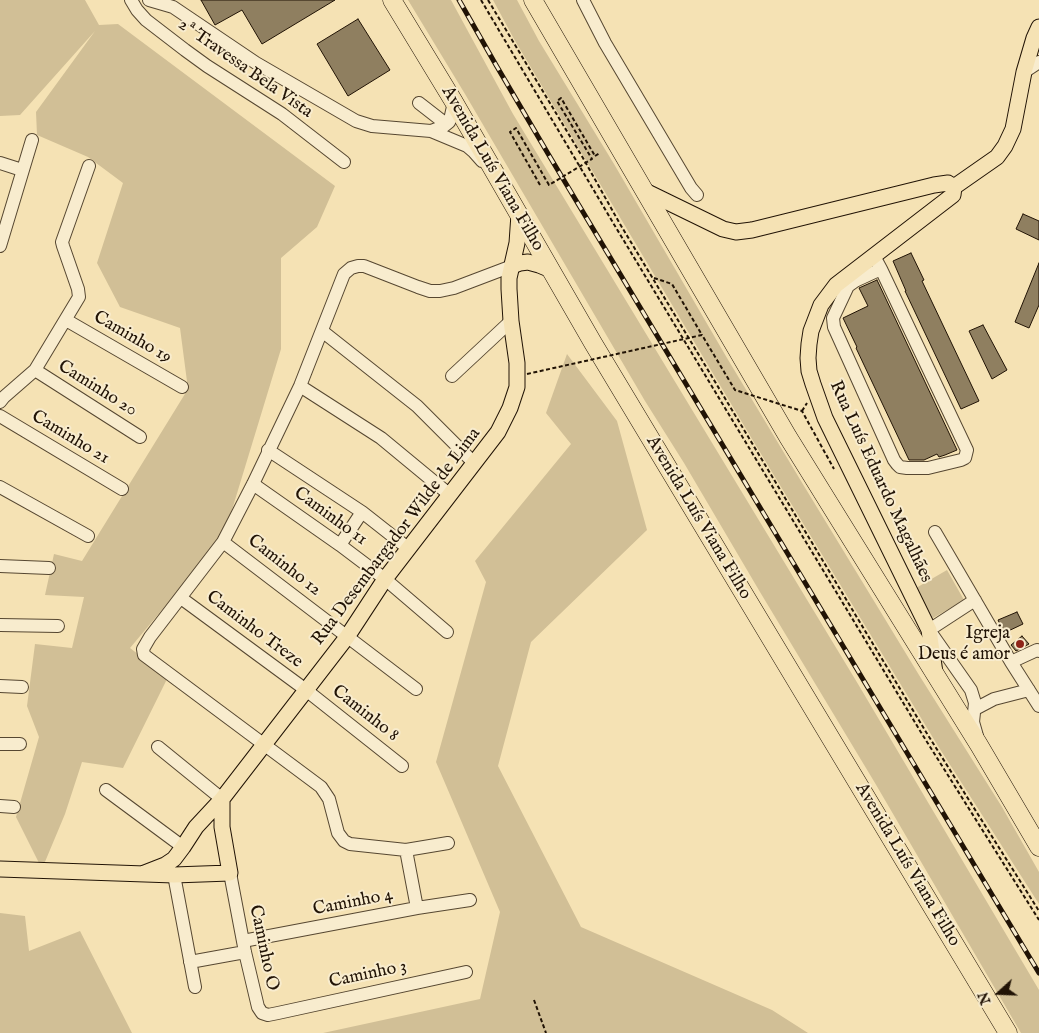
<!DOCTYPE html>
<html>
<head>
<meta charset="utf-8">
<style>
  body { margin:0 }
  #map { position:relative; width:1039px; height:1033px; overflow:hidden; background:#f5e2b4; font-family:"IM FELL English",serif }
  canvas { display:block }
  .north { position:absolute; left:974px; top:968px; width:50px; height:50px; -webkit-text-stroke:4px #f8ecce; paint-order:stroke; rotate:250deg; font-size:14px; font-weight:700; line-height:20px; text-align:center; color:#211305 }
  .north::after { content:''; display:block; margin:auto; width:18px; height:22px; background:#211305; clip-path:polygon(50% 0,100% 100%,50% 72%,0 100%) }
</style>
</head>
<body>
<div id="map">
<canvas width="1039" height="1033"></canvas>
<div class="north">N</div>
</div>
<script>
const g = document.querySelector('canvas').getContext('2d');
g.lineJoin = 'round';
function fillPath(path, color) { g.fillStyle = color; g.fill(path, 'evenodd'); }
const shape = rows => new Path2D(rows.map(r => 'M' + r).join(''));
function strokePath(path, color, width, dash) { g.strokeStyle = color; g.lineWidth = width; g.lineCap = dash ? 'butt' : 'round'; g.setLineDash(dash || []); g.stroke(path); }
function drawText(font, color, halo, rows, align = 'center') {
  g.font = font + ' "IM FELL English",serif'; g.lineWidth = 4; g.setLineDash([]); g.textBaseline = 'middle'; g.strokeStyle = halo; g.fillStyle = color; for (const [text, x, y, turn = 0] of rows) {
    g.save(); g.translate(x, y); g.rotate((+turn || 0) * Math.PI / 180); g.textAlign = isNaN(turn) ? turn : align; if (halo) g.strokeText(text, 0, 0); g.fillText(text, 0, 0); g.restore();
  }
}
const green = shape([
  [0,0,85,0,99,25,118,24,335,186,317,227,281,258,281,349,224,536,130,648,168,677,123,768,82,762,65,814,42,869,16,817,39,737,27,706,35,644,72,648,84,597,45,595,54,554,82,561,188,389,180,328,120,307,97,263,123,183,88,157,37,135,36,112,95,31,20,115,0,116],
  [408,0,451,0,513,114,858,684,1039,990,1039,1033,1021,1033,875,783,760,592,684,463,645,401,465,94],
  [493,0,517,0,539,41,614,164,727,358,804,486,919,675,1002,807,1039,872,1039,904,938,746,755,444,587,162,514,39],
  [567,354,617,421,647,530,531,642,498,766,581,927,772,1010,808,1033,323,1033,480,999,500,912,436,762,486,582,475,561,571,444,546,413],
  [947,570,964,600,933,618,916,588],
  [0,913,25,916,29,951,80,931,132,1033,0,1033]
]);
const building = shape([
  [201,0,335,0,262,44,242,10,215,25,201,0],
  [358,19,390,70,348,96,317,44,358,19],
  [1023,214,1039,221,1039,240,1016,229,1023,214],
  [911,253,924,280,922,281,979,401,961,409,905,291,906,291,893,261,911,253],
  [1039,263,1039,305,1029,328,1015,322,1039,263],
  [877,280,957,450,945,455,939,457,937,454,924,460,909,460,856,348,857,347,843,318,868,306,859,288,877,280],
  [983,325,1007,370,992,379,969,331,983,325],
  [1017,612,1023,624,1004,633,998,620,1017,612],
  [1022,636,1029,644,1016,651,1011,645,1022,636]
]);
const path = shape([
  [481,0,615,226,922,734,1039,920],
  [488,0,583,158,620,224,926,732,1039,911],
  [595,156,600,153],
  [654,278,672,284,702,335],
  [802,411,807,403],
  [534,1000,546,1033]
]);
const minor = shape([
  [131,0,137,10,146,20,185,50,207,66,282,114,344,162],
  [149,0,173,7,256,63,356,121,372,126,431,131,467,146,474,152,482,161],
  [583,0,605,43,691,188,697,195],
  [1024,72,1039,62],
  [419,103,446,124],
  [431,131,444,126,449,122,450,120,454,102],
  [0,163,22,170],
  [0,246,32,140],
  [874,256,881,269,967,450,965,458,961,460,928,468,907,468,900,467,897,464,894,460,834,327,833,318,848,286,855,281,881,269],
  [66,320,182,387],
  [322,331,417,406,474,463],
  [35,370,140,437],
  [452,376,511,321],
  [300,386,381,438,450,495],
  [0,402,4,397,35,370,79,297,78,289,63,246,62,242,89,166],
  [0,416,122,489],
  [268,450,362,512,409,549],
  [253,484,340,545,385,579,447,632],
  [0,487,88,536],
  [935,532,1011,662,1039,706],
  [223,542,416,689],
  [340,545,362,512],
  [0,566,49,568],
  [181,598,306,690,402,766],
  [975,600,929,630,971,690,975,703,973,722,977,736],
  [0,625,58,626],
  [1011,662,1037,650,1039,651],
  [0,686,22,687],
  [975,709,994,699,1029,690],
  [0,744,20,744],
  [158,747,222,799],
  [106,790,183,847],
  [0,806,14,807],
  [448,843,406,850,350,844,344,841,338,833,329,799,321,787,144,655,143,649,150,637,223,542,253,484,300,386,344,274,351,268,358,266,364,266,418,287,430,291,440,291,454,288,512,266],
  [406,850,417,908],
  [230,873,245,952,258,1007,262,1013,268,1015,278,1013,466,972],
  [174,875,195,987],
  [243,941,417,908,470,900],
  [190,962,245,952]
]);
const major = shape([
  [645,191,723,229,736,232,752,230,934,185,948,183,954,187],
  [512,266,520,263,528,262,539,265,551,270],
  [935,673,929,630,825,418,813,384,809,371,808,358,809,344,811,331,821,305,836,285,953,195,954,187,997,157,1005,146,1013,129,1024,72,1034,38,1039,27],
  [0,869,174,875,230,873,222,827,222,799],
  [142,874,165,865,174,859,183,847,196,827,222,799,347,637,385,579,498,432,510,408,517,387,517,363,511,321,509,289,509,278,517,243,519,214]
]);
const highway = shape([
  [392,0,454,102,593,343,1008,1033],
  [533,0,788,437,979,745,1039,847]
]);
const rail = shape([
  [459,0,496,65,550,157,1039,973]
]);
const pathBridge = shape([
  [540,185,510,132,516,128,549,185,592,159,557,101,561,98,595,156],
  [527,374,702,335,735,390,802,411,834,469]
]);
const markers = [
  [1020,644,5,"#8f2418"]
];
const streetNames = [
  ["2ª Travessa Bela Vista",245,69,35],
  ["Avenida Luís Viana Filho",492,169,60],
  ["Caminho 19",132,338,30],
  ["Caminho 20",97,389,32],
  ["Caminho 21",70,438,31],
  ["Rua Luís Eduardo Magalhães",880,482,65],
  ["Caminho 11",330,517,36],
  ["Avenida Luís Viana Filho",698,518,59],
  ["Rua Desembargador Wilde de Lima",397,537,-53],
  ["Caminho 12",284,566,38],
  ["Caminho Treze",254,630,37],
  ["Caminho 8",365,714,38],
  ["Avenida Luís Viana Filho",907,865,59],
  ["Caminho 4",353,903,-11],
  ["Caminho O",263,948,78],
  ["Caminho 3",368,975,-12]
];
const poiNames = [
  ["Igreja",1010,634],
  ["Deus é amor",1010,655]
];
fillPath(green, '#d1bf96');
fillPath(building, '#8f7f60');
strokePath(building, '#211305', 1);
strokePath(minor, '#564731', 14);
strokePath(major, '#211305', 17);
strokePath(highway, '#211305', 19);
strokePath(path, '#211305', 2, [4, 2.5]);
strokePath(minor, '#f8ecce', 12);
strokePath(major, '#f5e2b4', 15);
strokePath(highway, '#f5e2b4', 18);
strokePath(rail, '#211305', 5);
strokePath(rail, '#f8ecce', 3, [9]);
strokePath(pathBridge, '#211305', 2, [4, 2.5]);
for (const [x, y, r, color] of markers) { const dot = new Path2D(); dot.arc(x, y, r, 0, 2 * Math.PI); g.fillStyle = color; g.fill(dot); strokePath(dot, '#f8ecce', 2); }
drawText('18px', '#211305', '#f8ecce', streetNames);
drawText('18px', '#211305', '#f8ecce', poiNames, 'right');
</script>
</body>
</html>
